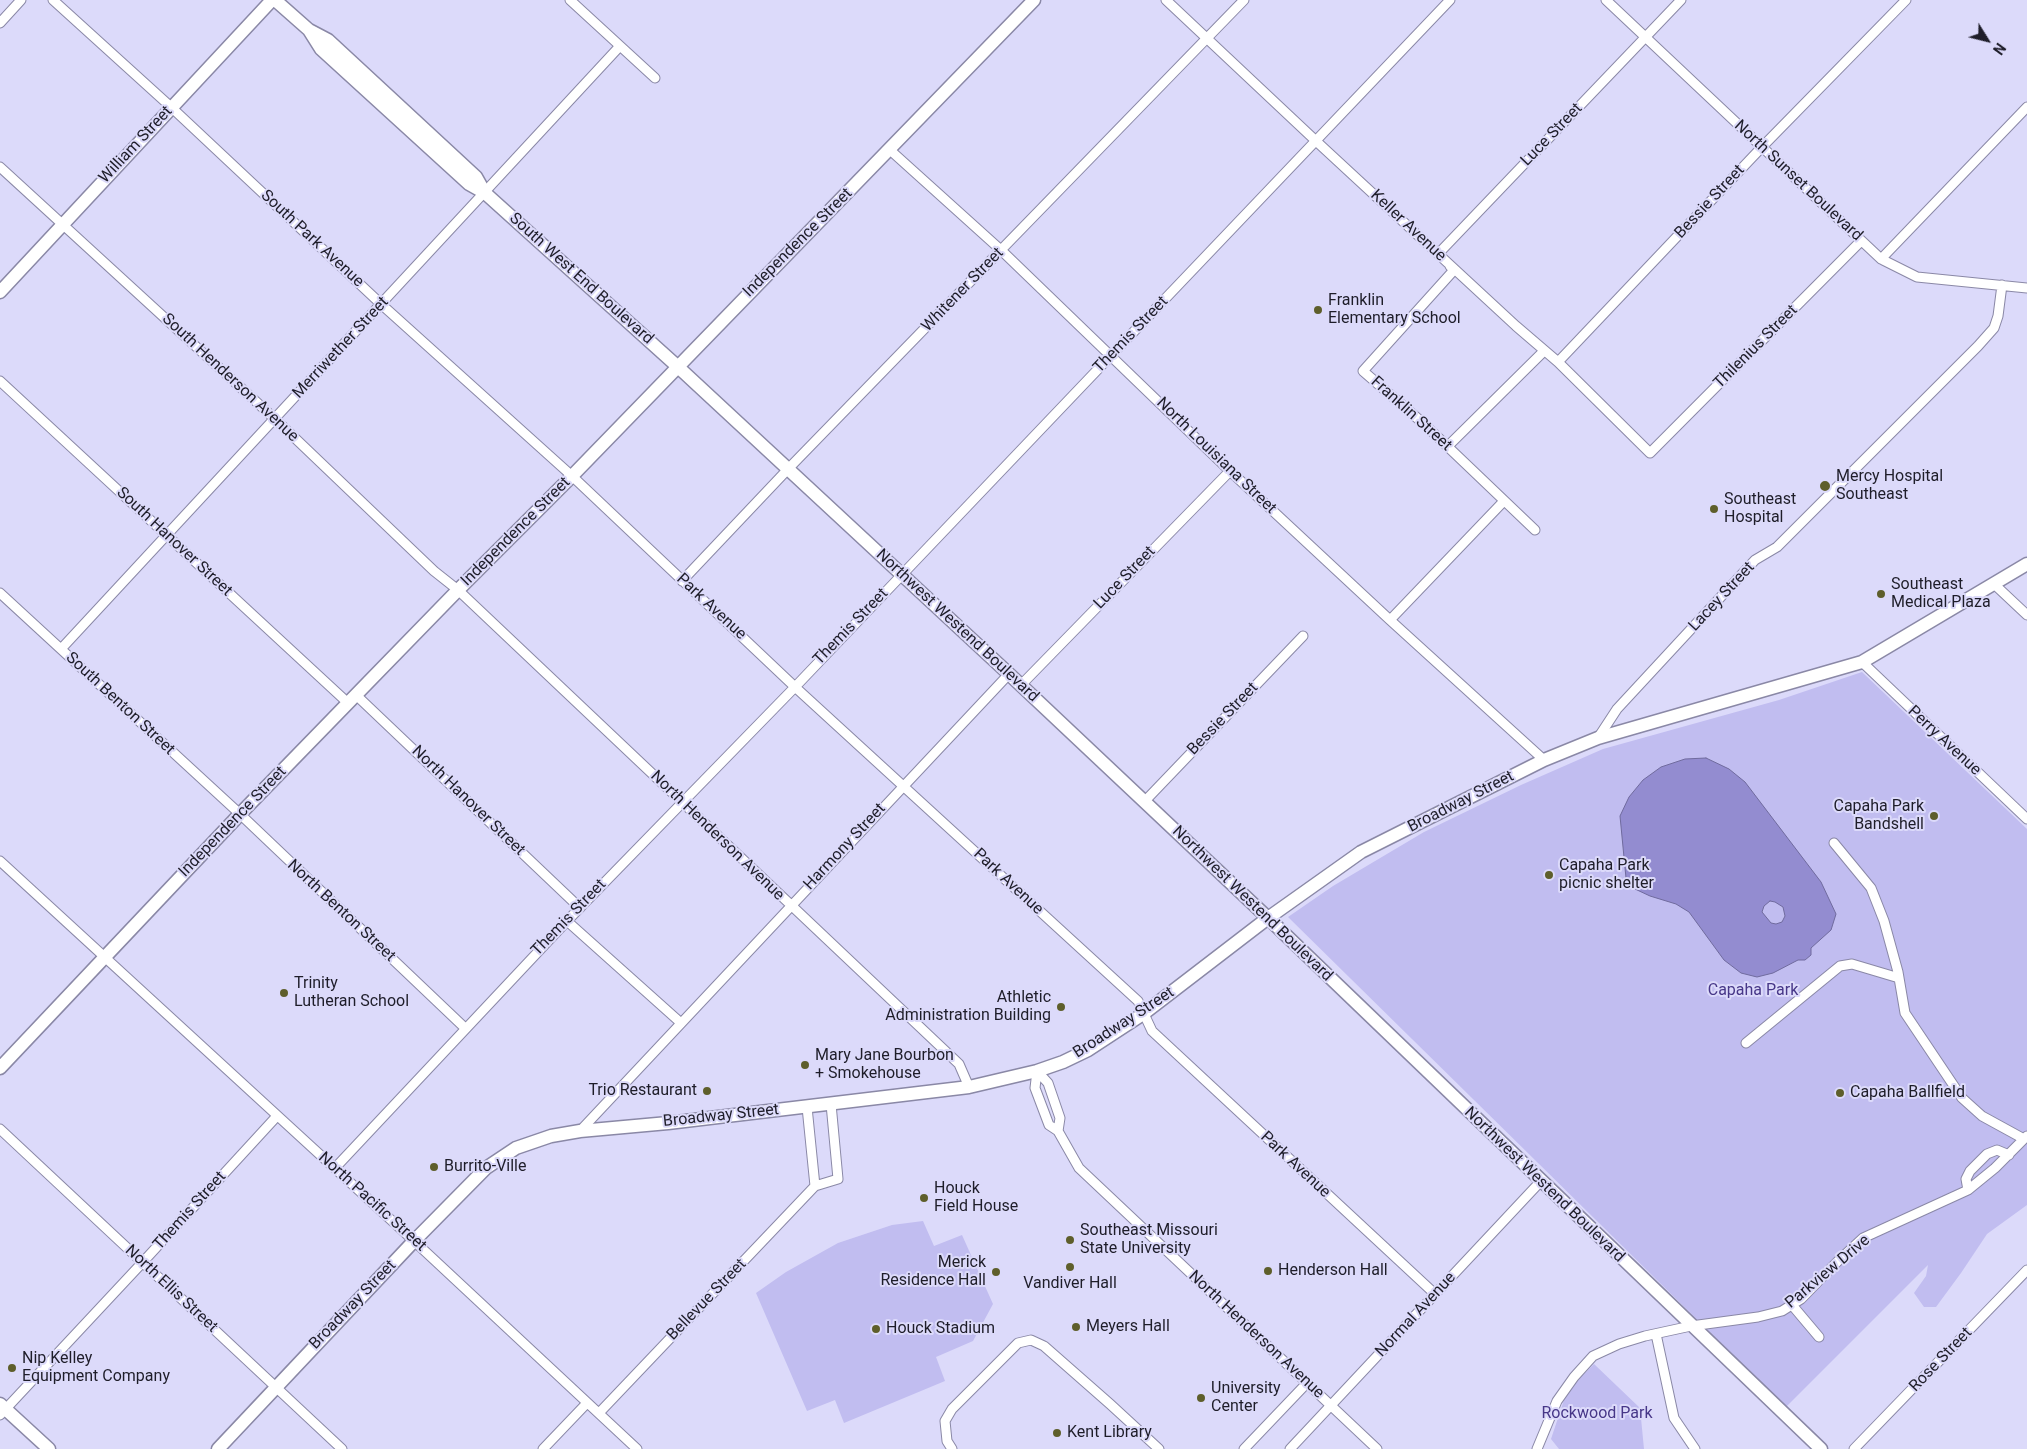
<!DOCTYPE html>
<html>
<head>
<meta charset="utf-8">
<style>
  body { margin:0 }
  #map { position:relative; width:2027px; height:1449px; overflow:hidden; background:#dcdafa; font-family:Roboto,sans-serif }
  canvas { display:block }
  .north { position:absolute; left:1962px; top:15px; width:50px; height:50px; -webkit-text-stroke:4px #dcdafa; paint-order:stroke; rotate:126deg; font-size:14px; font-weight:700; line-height:20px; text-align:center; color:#1e1d29 }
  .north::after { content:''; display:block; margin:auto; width:18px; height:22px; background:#1e1d29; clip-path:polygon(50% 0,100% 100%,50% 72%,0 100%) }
</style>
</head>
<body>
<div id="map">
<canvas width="2027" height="1449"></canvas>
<div class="north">N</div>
</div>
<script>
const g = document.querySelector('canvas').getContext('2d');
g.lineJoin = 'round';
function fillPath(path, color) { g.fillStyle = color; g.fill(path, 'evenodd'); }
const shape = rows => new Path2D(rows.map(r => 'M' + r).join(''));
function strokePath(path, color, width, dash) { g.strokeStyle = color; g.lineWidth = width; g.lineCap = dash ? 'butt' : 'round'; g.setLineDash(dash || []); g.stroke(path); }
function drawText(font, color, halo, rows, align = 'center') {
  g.font = font + ' Roboto,sans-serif'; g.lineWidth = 4; g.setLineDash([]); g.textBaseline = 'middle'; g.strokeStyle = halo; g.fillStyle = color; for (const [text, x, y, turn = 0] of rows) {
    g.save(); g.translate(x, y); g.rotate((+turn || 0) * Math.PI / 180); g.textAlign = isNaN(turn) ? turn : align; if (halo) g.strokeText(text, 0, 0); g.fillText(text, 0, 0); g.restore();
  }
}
const green = shape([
  [1862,672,2027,829,2027,1205,1987,1234,1961,1273,1936,1307,1924,1307,1914,1293,1926,1276,1928,1265,1786,1407,1288,917,1333,886,1424,832,1521,785,1603,749,1779,700],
  [923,1221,934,1246,962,1235,993,1304,973,1341,936,1357,945,1381,844,1423,835,1400,807,1411,756,1293,786,1272,838,1243,892,1225],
  [1594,1364,1640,1408,1644,1449,1559,1449,1551,1439,1564,1400,1578,1380]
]);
const water = shape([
  [1706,758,1729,769,1745,782,1821,882,1836,914,1831,930,1811,948,1811,955,1805,960,1798,960,1773,973,1757,977,1741,973,1724,960,1689,912,1676,904,1650,896,1635,889,1626,878,1620,816,1629,797,1643,780,1661,767,1685,759,1706,758],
  [1770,901,1775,902,1783,907,1785,916,1782,922,1776,924,1771,923,1762,912,1764,906,1770,901]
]);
const street = shape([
  [53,0,171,107,381,304,572,476,795,687,1138,1001,1152,1031,1435,1294],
  [570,0,655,78],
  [1166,0,1316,141,1516,326,1558,362,1650,453,1861,241],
  [1606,0,1881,259,1917,277,2027,288],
  [0,23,21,0],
  [890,150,1002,251,1230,471,1390,620,1544,760],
  [0,167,275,419,434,571,458,590,959,1064,969,1087],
  [1441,256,1438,254,1681,0],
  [1881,259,2027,107],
  [1450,266,1454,270,1363,371,1424,424,1535,530],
  [1558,362,1762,147,1906,0],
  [0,381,348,703],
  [1448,446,1544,351],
  [682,581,789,468,1244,0],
  [1994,584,2027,615],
  [0,593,240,814,465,1028],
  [1390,620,1503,502],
  [61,649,620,46],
  [1862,662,2027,819],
  [1021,685,1230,471],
  [356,695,580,908],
  [1598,738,1617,709,1755,560,1777,547,1978,346,1994,328,1998,316,2002,285],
  [1144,802,1303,636],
  [1834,843,1871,888,1884,921,1898,972,1905,1013,1962,1098,1982,1116,2024,1139],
  [0,861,414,1241,637,1449],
  [567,921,681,1023],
  [1746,1043,1840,966,1852,964,1899,978],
  [1037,1071,1035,1088,1049,1125,1058,1131,1079,1168,1377,1449],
  [1037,1071,1048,1083,1060,1118,1058,1131],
  [807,1107,815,1186],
  [0,1129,342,1449],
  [580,1131,1009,674],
  [335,1168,567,921,795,687,1450,0],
  [1968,1190,1966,1179,1970,1171,1987,1154,1997,1150,2009,1155],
  [1792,1305,1819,1337],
  [1656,1334,1674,1418,1695,1449],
  [599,1413,815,1186,838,1179,831,1104],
  [0,1415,142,1263,277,1116],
  [543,1449,587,1403],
  [952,1449,947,1441,945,1421,952,1409,1018,1343,1031,1340,1044,1346,1110,1404,1159,1449],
  [1244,1449,1307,1383],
  [1290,1449,1541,1181],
  [1537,1449,1557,1401,1574,1377,1593,1356,1619,1344,1645,1336,1691,1326,1758,1317,1782,1311,1801,1299,1837,1262,1863,1238,1968,1190,1995,1168,2027,1136],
  [1854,1449,2027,1270]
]);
const secondary = shape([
  [275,0,309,30,328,40,476,177,485,193],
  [309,30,321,49,469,184,485,193,677,366,1009,674,1268,918,1821,1449],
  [0,292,272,0],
  [0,1068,240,814,458,590,572,476,1034,0],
  [0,1404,49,1449],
  [218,1449,414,1241,486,1168,516,1148,551,1136,580,1131,668,1123,969,1087,1037,1071,1063,1062,1088,1050,1143,1014,1268,918,1361,852,1544,760,1598,738,1862,662,2027,564]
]);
const markers = [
  [1318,310,5,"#5e5e2b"],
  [1825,486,6,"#5e5e2b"],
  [1714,509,5,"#5e5e2b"],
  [1881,594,5,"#5e5e2b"],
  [1934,816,5,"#5e5e2b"],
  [1549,875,5,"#5e5e2b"],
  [284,993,5,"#5e5e2b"],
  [1061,1007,5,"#5e5e2b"],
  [805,1065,5,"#5e5e2b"],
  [707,1091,5,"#5e5e2b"],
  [1840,1093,5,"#5e5e2b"],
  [434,1167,5,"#5e5e2b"],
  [924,1198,5,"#5e5e2b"],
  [1070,1240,5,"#5e5e2b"],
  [1070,1267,5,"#5e5e2b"],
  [1268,1271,5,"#5e5e2b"],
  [996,1272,5,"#5e5e2b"],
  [1076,1327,5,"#5e5e2b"],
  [876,1329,5,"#5e5e2b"],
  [12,1368,5,"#5e5e2b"],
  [1201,1398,5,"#5e5e2b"],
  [1057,1433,5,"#5e5e2b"]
];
const streetNames = [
  ["Luce Street",1552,135,-46],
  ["William Street",136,145,-47],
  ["North Sunset Boulevard",1798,181,43],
  ["Bessie Street",1710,202,-47],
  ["Keller Avenue",1408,226,43],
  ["South Park Avenue",312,239,43],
  ["Independence Street",798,243,-45],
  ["South West End Boulevard",581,279,42],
  ["Whitener Street",963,290,-46],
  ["Themis Street",1131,335,-46],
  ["Thilenius Street",1756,347,-45],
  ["Merriwether Street",341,348,-47],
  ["South Henderson Avenue",230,378,43],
  ["Franklin Street",1411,414,42],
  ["North Louisiana Street",1216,456,44],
  ["Independence Street",516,532,-45],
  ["South Hanover Street",174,542,43],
  ["Luce Street",1125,578,-46],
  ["Lacey Street",1722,597,-47],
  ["Park Avenue",711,607,43],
  ["Northwest Westend Boulevard",957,626,43],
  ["Themis Street",851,627,-46],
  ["South Benton Street",120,704,43],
  ["Bessie Street",1223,719,-46],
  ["Perry Avenue",1944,741,43],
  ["North Hanover Street",468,801,44],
  ["Broadway Street",1461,802,-27],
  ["Independence Street",233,822,-46],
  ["North Henderson Avenue",717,836,44],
  ["Harmony Street",845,847,-47],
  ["Park Avenue",1008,882,43],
  ["Northwest Westend Boulevard",1252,904,44],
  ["North Benton Street",341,911,43],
  ["Themis Street",569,918,-46],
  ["Broadway Street",1124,1023,-33],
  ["Broadway Street",721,1116,-6],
  ["Park Avenue",1295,1165,43],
  ["Northwest Westend Boulevard",1544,1185,44],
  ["North Pacific Street",372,1202,42],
  ["Themis Street",190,1211,-48],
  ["Parkview Drive",1828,1272,-40],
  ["North Ellis Street",171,1289,43],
  ["Bellevue Street",707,1300,-46],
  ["Broadway Street",353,1305,-46],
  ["Normal Avenue",1416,1315,-47],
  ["North Henderson Avenue",1256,1335,43],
  ["Rose Street",1941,1360,-46]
];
const poiNames = [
  ["Franklin",1328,301],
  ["Elementary School",1328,319],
  ["Mercy Hospital",1836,477],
  ["Southeast",1836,495],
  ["Southeast",1724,500],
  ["Hospital",1724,518],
  ["Southeast",1891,585],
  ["Medical Plaza",1891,603],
  ["Capaha Park",1924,807,"right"],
  ["Bandshell",1924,825,"right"],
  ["Capaha Park",1559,866],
  ["picnic shelter",1559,884],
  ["Trinity",294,984],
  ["Lutheran School",294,1002],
  ["Athletic",1051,998,"right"],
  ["Administration Building",1051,1016,"right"],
  ["Mary Jane Bourbon",815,1056],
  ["+ Smokehouse",815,1074],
  ["Trio Restaurant",697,1091,"right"],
  ["Capaha Ballfield",1850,1093],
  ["Burrito-Ville",444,1167],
  ["Houck",934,1189],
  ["Field House",934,1207],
  ["Southeast Missouri",1080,1231],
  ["State University",1080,1249],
  ["Merick",986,1263,"right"],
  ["Residence Hall",986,1281,"right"],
  ["Henderson Hall",1278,1271],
  ["Vandiver Hall",1070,1284,"center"],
  ["Meyers Hall",1086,1327],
  ["Houck Stadium",886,1329],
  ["Nip Kelley",22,1359],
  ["Equipment Company",22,1377],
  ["University",1211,1389],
  ["Center",1211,1407],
  ["Kent Library",1067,1433]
];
const parkNames = [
  ["Capaha Park",1753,991],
  ["Rockwood Park",1597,1414]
];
fillPath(green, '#c1bdf0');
fillPath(water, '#938cd0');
strokePath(water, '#706b9e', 1);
strokePath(street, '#8a88a6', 11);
strokePath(secondary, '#8a88a6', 15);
strokePath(street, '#fff', 9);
strokePath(secondary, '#fff', 12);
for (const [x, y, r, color] of markers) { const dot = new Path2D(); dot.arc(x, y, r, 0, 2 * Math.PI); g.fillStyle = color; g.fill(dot); strokePath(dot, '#dcdafa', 2); }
drawText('16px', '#1e1d29', '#dcdafa', streetNames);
drawText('16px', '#1e1d29', '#dcdafa', poiNames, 'left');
drawText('16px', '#473788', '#dcdafa', parkNames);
</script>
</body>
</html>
